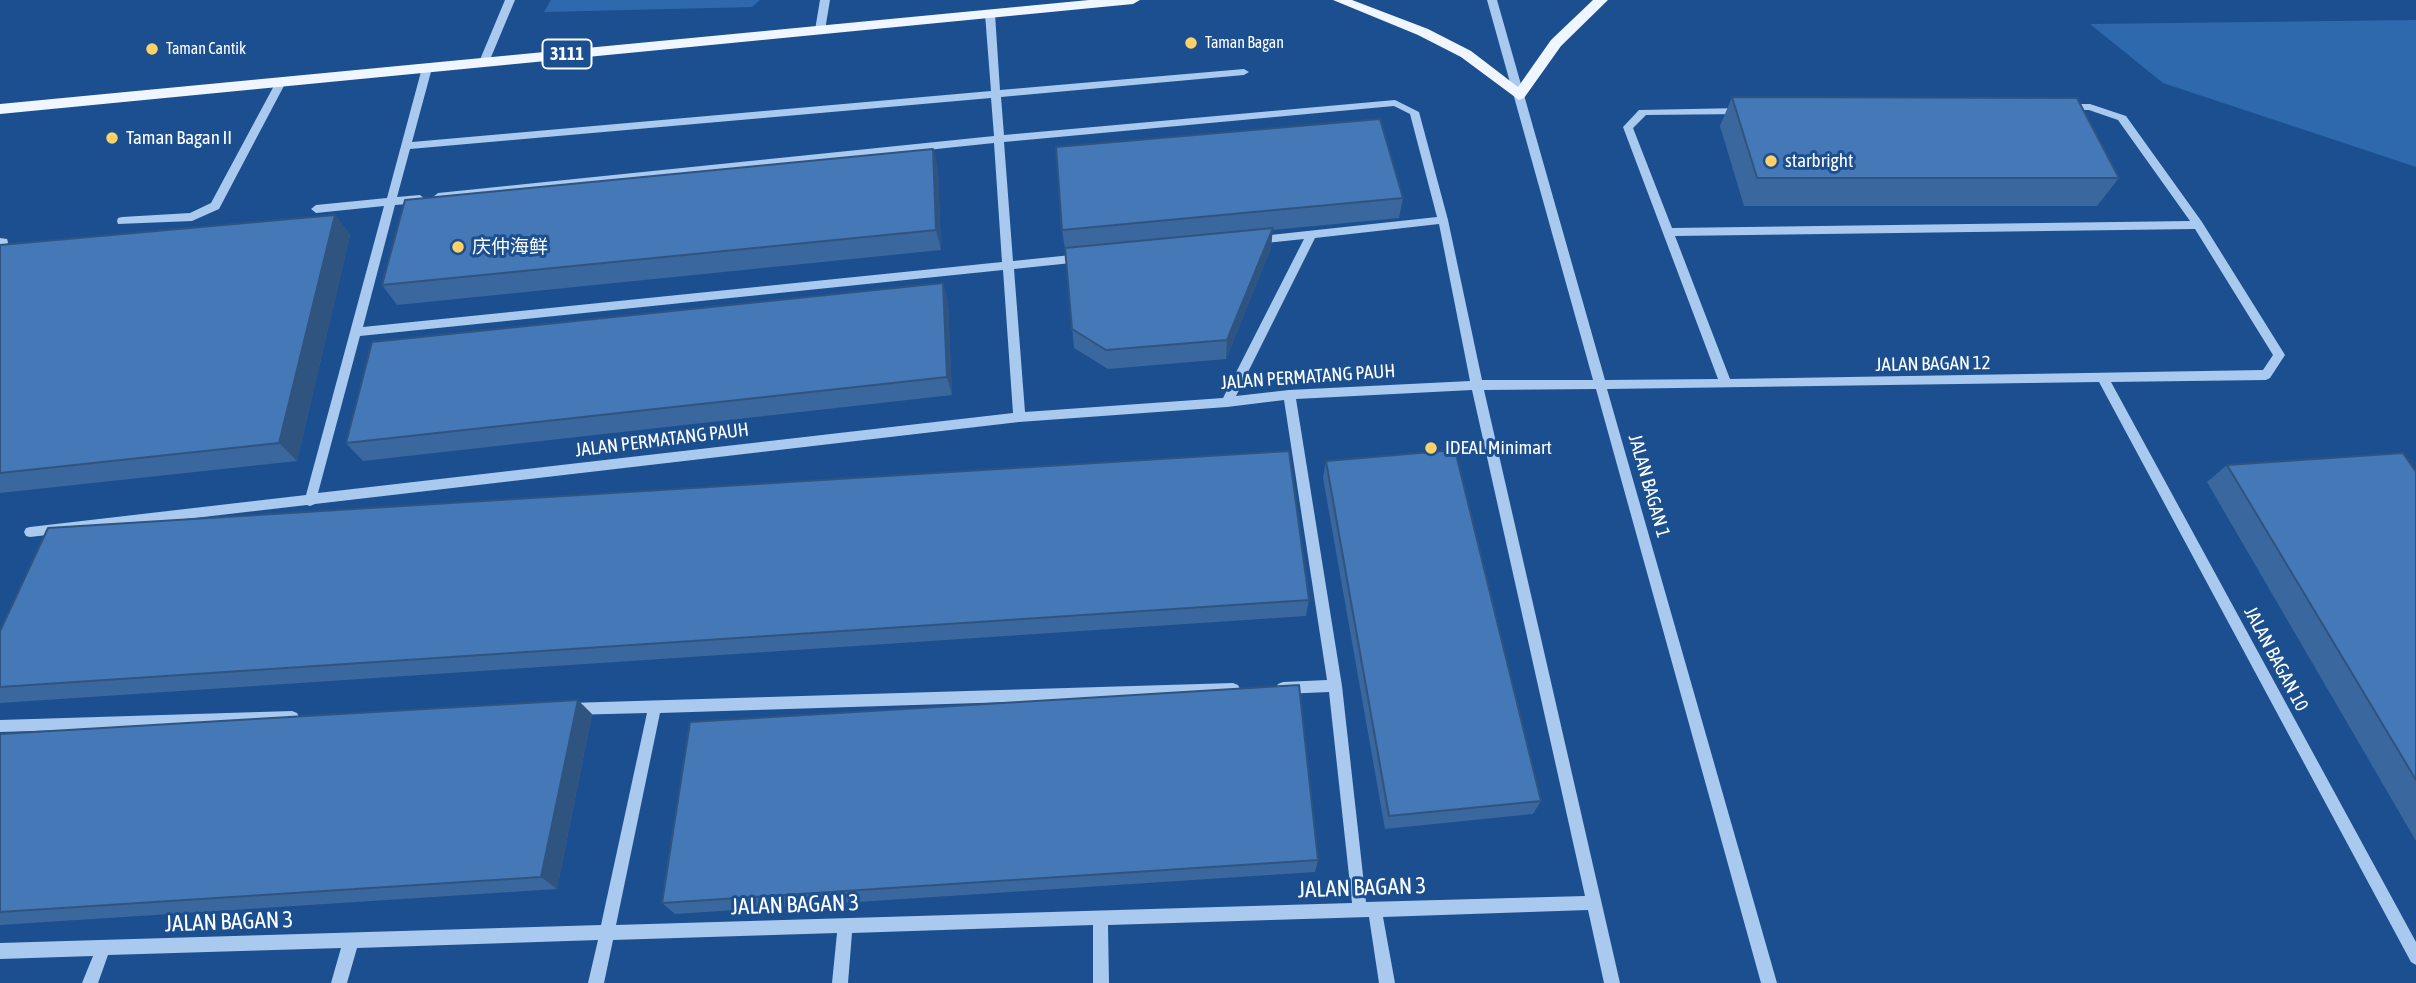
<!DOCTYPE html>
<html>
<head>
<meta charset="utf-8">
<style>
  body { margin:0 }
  canvas { display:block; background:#1b4f8f }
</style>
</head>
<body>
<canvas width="2416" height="983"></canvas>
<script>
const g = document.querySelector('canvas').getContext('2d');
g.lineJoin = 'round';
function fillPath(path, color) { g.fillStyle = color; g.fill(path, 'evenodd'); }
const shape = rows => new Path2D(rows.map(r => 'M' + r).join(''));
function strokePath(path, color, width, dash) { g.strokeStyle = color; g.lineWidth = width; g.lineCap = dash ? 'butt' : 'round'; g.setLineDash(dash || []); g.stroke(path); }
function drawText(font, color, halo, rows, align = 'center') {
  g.font = font + ' "Asap Condensed","Noto Sans SC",sans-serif'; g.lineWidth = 6; g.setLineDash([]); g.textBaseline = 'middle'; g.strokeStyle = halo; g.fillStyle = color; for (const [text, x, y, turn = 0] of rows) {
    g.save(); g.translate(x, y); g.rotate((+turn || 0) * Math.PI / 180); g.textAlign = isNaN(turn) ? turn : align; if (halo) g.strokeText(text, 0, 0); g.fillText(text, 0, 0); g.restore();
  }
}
const green = shape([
  [551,0,760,0,752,7,544,12],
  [2416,20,2416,167,2163,83,2090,24]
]);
const minor = shape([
  [505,0,515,0,489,62,487,64,481,64,479,62,505,0],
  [820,0,830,0,825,30,820,33,815,30,820,0],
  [1487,0,1497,0,1605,380,1718,379,1623,127,1639,110,1742,108,1747,111,1742,114,1646,115,1633,128,1672,228,2190,221,2118,120,2089,110,2065,110,2060,107,2065,104,2090,104,2126,116,2202,222,2285,355,2270,378,2266,380,2111,382,2416,942,2416,965,2411,962,2099,382,1607,389,1777,983,1761,983,1596,389,1484,390,1620,983,1604,983,1588,910,1383,917,1395,983,1379,983,1369,917,1108,925,1109,983,1093,983,1093,925,852,933,848,983,832,983,837,933,613,940,604,983,588,983,598,940,357,948,347,983,331,983,341,948,108,955,98,983,82,983,93,956,0,959,0,943,601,925,647,713,569,715,564,713,562,709,564,705,569,703,1233,683,1238,685,1240,689,1238,693,1233,695,660,713,616,925,1352,903,1329,692,1283,694,1278,692,1276,688,1278,684,1283,682,1327,680,1284,400,1227,407,1019,422,315,504,310,506,307,505,30,537,26,536,24,532,26,528,30,527,306,495,384,206,316,213,311,209,316,205,387,198,422,68,427,65,432,68,412,142,991,91,985,14,990,11,995,14,1000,90,1244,69,1249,72,1244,75,1001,97,1004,135,1395,100,1419,112,1448,220,1482,380,1593,380,1487,0],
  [991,98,994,136,438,193,433,197,438,201,994,143,1002,262,363,327,395,205,420,203,425,199,420,195,397,197,410,149,991,98],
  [1394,106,1410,114,1437,217,1252,237,1251,240,1252,243,1256,244,1304,239,1223,398,1025,412,1014,269,1081,262,1086,258,1081,254,1013,261,1004,142,1394,106],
  [1439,224,1470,381,1289,390,1236,396,1315,238,1439,224],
  [2195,229,2273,355,2263,370,1730,379,1675,236,2195,229],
  [1003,270,1013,413,318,493,360,336,1003,270],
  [1472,390,1585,896,1366,902,1342,686,1296,399,1472,390],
  [281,79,286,82,219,209,192,221,118,224,117,221,118,218,122,217,190,213,211,203,276,82,281,79],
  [0,238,7,239,8,242,7,245,0,246,0,238],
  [292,711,297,713,299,717,297,721,292,723,0,732,0,720,292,711]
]);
const major = shape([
  [1089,0,1140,0,1133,4,0,114,0,104,1089,0],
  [1333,0,1352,0,1428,29,1471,51,1518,87,1551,40,1593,0,1608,0,1561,46,1524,98,1519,100,1461,57,1418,35,1333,0]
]);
const wall = shape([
  [1732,97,2119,178,2097,206,1744,206,1720,126],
  [933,149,938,170,941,250,397,305,382,285],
  [1403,198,1399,218,1272,230,1271,248,1226,359,1108,369,1074,348,1065,249,1062,230],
  [335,215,350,235,297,461,0,493,0,245],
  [943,283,948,303,952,395,363,461,346,443],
  [1326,461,1541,801,1533,814,1385,829,1323,478],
  [2227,465,2416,472,2416,841,2207,482],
  [1309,600,1306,616,0,703,0,631],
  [592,714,557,889,0,925,0,734],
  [1318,860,1315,872,675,914,662,903]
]);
const shadedWall = shape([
  [933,149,938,170,941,250,936,230],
  [335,215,350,235,297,461,279,443],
  [1273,228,1271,248,1226,359,1227,340],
  [943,283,948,303,952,395,947,377],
  [578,700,592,714,557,889,541,877]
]);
const building = shape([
  [1732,97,2077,98,2119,178,1757,178,1732,97],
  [1380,119,1403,198,1062,230,1056,147,1380,119],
  [933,149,936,230,382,285,405,200,933,149],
  [335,215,279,443,0,473,0,245,335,215],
  [1273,228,1227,340,1106,350,1072,329,1065,248,1273,228],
  [943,283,947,377,346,443,372,342,943,283],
  [1455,450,1541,801,1389,816,1326,461,1455,450],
  [1289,451,1309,600,0,687,0,631,48,528,1289,451],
  [2403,453,2416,472,2416,780,2227,465,2403,453],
  [1299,685,1318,860,662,903,690,722,1299,685],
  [578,700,541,877,0,912,0,734,578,700]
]);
const markers = [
  [1191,43,7,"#ffd166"],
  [152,49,7,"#ffd166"],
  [112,138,7,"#ffd166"],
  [1771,161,7,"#ffd166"],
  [458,247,7,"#ffd166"],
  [1431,448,7,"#ffd166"]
];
const farPoinames = [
  ["Taman Bagan",1205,43],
  ["Taman Cantik",166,49]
];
const shields = [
  [567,54,49]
];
const shieldNames = [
  ["3111",567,54]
];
const poiNames = [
  ["Taman Bagan II",126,138],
  ["starbright",1785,161],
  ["庆仲海鲜",472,247],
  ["IDEAL Minimart",1445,448]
];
const streetNames = [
  ["JALAN BAGAN 12",1933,364,-1],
  ["JALAN PERMATANG PAUH",1308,377,-4],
  ["JALAN PERMATANG PAUH",662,440,-7],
  ["JALAN BAGAN 1",1649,486,74],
  ["JALAN BAGAN 10",2276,659,62]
];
const nearStreetnames = [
  ["JALAN BAGAN 3",1362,888,-2],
  ["JALAN BAGAN 3",795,905,-2],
  ["JALAN BAGAN 3",229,922,-2]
];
fillPath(green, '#2e69ad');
fillPath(minor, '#a9c9ee');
fillPath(major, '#f0f6ff');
fillPath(wall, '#3a679d');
fillPath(shadedWall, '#305480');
fillPath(building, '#4478b7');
strokePath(building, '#305480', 2);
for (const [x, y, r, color] of markers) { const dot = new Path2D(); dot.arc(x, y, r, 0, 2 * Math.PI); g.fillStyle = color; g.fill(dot); strokePath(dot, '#1b4f8f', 2.5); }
drawText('16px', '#fff', '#1b4f8f', farPoinames, 'left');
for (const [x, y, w] of shields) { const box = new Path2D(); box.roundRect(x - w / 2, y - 14.5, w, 29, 5); g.fillStyle = '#1b4f8f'; g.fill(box); strokePath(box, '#fff', 2); }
drawText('bold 18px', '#fff', null, shieldNames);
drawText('19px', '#fff', '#1b4f8f', poiNames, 'left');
drawText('19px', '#fff', '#1b4f8f', streetNames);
drawText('23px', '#fff', '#1b4f8f', nearStreetnames);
</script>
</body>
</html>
